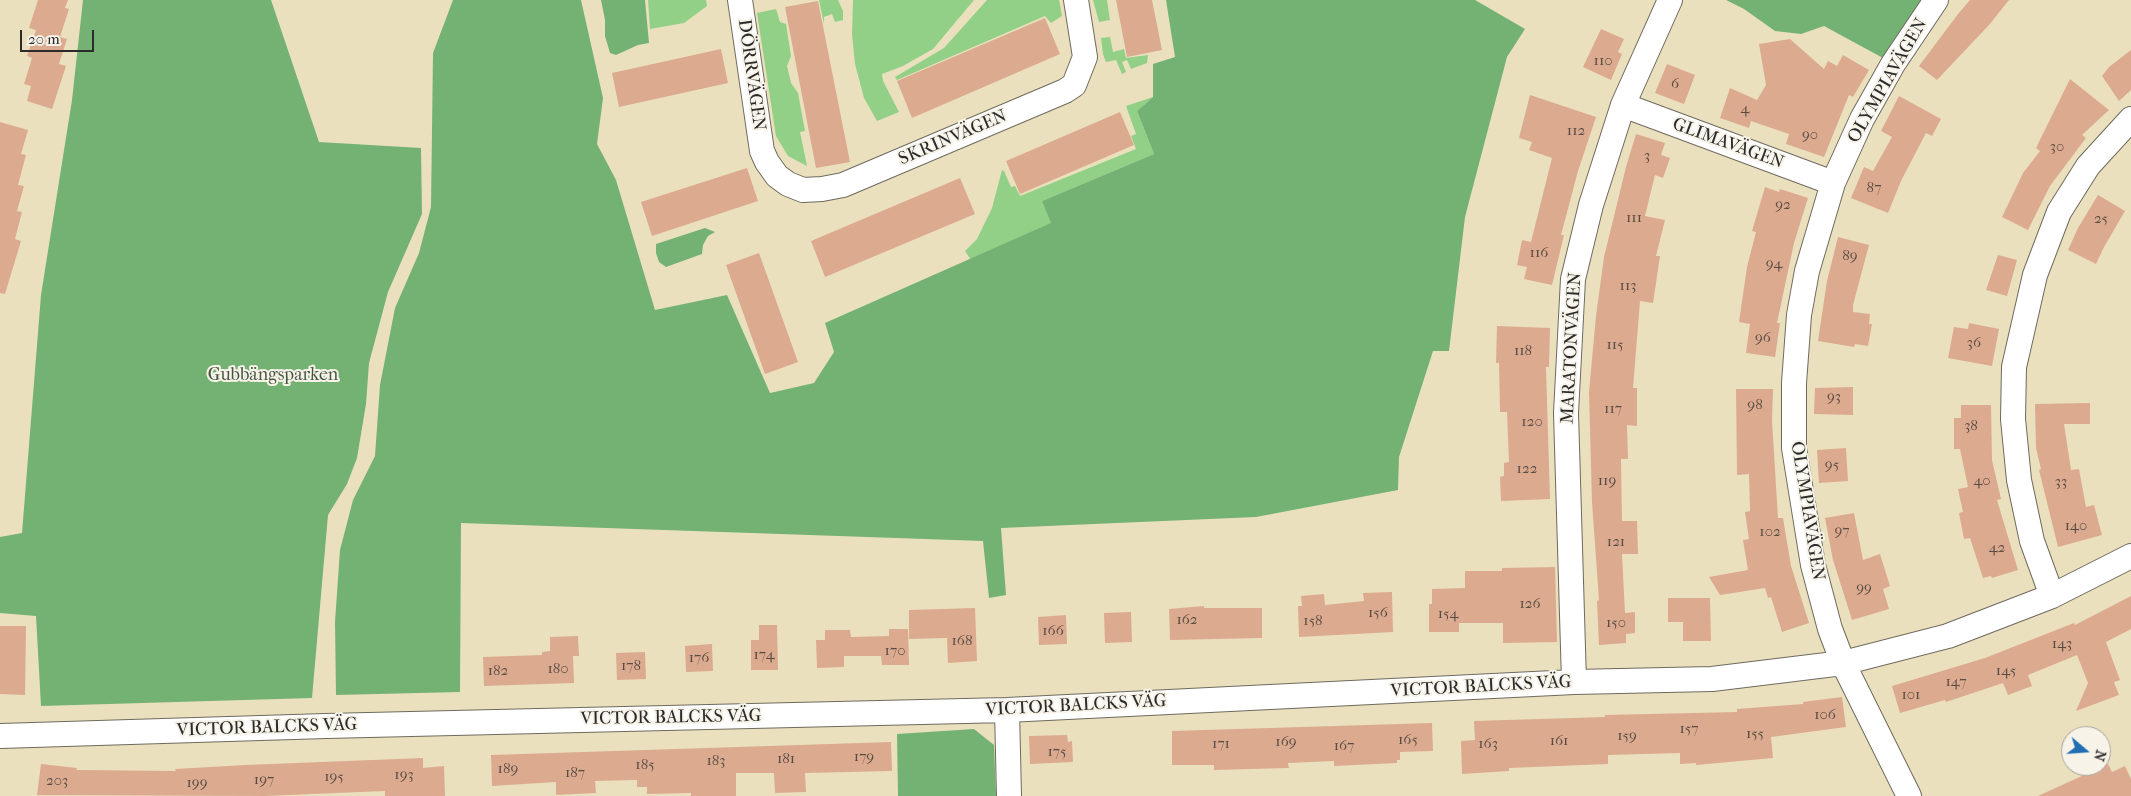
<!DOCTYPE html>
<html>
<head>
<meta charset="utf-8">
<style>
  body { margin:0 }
  #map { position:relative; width:2131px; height:796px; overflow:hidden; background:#ebe0be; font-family:"IM FELL French Canon",serif }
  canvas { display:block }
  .north { position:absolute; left:2061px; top:726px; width:50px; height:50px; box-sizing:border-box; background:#f7f3e8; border:1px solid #a5a39c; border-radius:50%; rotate:108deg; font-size:14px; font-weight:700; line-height:20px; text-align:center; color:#2b2b2b }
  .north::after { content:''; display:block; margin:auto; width:18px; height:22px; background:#1f6fb2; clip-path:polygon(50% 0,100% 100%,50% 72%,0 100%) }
  .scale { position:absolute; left:20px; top:30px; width:74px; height:22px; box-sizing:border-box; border:2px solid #2b2b2b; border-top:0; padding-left:6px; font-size:15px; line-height:18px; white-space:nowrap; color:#2b2b2b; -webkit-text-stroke:4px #f7f3e8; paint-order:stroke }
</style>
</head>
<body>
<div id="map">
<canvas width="2131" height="796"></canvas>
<div class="north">N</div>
<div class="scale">20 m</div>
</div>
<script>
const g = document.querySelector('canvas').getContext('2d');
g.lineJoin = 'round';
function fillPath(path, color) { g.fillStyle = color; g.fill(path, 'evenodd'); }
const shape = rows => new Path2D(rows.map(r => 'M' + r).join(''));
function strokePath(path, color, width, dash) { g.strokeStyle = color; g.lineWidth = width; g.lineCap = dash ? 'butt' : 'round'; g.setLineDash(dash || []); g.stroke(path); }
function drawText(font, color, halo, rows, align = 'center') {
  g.font = font + ' "IM FELL French Canon",serif'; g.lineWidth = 4; g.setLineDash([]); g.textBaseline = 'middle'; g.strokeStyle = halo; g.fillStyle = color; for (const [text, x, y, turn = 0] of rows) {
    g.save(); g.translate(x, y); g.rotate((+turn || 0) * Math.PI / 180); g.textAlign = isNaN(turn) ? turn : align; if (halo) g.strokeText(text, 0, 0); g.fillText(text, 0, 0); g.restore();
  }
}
const green = shape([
  [648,0,706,0,707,6,684,23,650,29],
  [819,0,838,0,843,11,843,20,835,22,832,14,824,17,824,24],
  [853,0,974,0,933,49,903,66,882,74,883,81,899,112,877,121,864,98,855,64,852,34],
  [987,0,1059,0,1062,16,1051,23,1045,16,897,80,895,77,944,48],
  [1093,0,1107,0,1110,20,1099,22],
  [776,9,780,22,786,24,791,56,787,66,791,83,798,93,805,131,800,132,807,166,788,156,776,136,757,13],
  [1110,37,1113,52,1124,49,1126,58,1148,55,1147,63,1131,69,1127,60,1122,62,1126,72,1122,74,1116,60,1106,62,1103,54,1101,38],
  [1153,97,1137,111,1154,154,1042,201,1052,223,971,260,965,251,977,239,992,208,1002,170,1004,171,1011,187,1015,186,1020,196,1136,149,1131,136,1136,134,1126,106]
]);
const forest = shape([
  [83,0,271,0,319,142,421,148,422,214,388,292,369,363,366,404,357,458,347,484,328,515,312,698,41,706,36,616,0,613,0,537,22,533,41,295,72,100],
  [453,0,581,0,603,98,597,144,616,180,655,310,727,295,770,393,814,383,834,352,825,323,1051,223,1042,201,1154,154,1137,111,1153,97,1153,64,1175,57,1166,0,1475,0,1525,29,1507,57,1465,217,1449,351,1433,351,1399,457,1398,490,1256,517,1001,528,1006,595,989,598,983,541,461,523,460,692,336,695,335,622,340,550,353,500,375,456,380,385,395,308,419,253,431,207,433,53],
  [601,0,645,0,649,43,638,45,616,55,610,53,605,36,605,20],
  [1726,0,1926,0,1883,58,1824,26,1801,34,1775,31,1744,9],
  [705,228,715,232,708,236,703,245,702,254,666,267,659,262,656,253,656,244],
  [974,729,994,745,996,796,898,796,897,734]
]);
const building = shape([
  [38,0,68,0,65,8,69,9,60,37,67,39,59,64,66,66,52,109,27,101,31,86,24,84,32,58,27,56,36,30,29,28],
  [1116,0,1152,0,1162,50,1127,57],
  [1970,0,2009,0,1989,25,1937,80,1919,66,1958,14],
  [818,1,850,162,816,168,785,7],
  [1045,18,1060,54,912,118,897,81],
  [1601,29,1624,39,1618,52,1622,54,1611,80,1583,67],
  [1790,39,1824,69,1828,61,1837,66,1843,55,1869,70,1853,97,1849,95,1824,157,1786,144,1789,134,1751,121,1749,128,1720,118,1730,88,1757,100,1766,85,1759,44],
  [721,49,728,83,619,107,612,73],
  [2131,50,2131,90,2119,101,2102,76,2109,67],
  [1667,64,1695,75,1684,104,1655,93],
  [2070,79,2109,110,2082,135,2086,138,2050,186,2028,230,2002,217,2023,173,2040,151,2036,148],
  [1530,95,1596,117,1578,171,1561,235,1564,235,1552,285,1524,279,1527,267,1517,265,1522,240,1531,242,1552,158,1529,150,1532,142,1519,138],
  [1899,96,1941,119,1932,136,1926,133,1901,181,1888,213,1851,198,1864,167,1873,171,1892,137,1881,131],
  [1120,112,1134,145,1020,194,1006,161],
  [0,122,28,130,21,154,26,155,18,185,24,186,17,211,22,212,15,239,21,241,5,294,0,293],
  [1636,134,1665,143,1661,155,1670,158,1663,178,1655,175,1645,216,1665,220,1656,256,1660,256,1653,303,1640,301,1633,388,1637,388,1637,426,1627,425,1628,459,1621,459,1622,521,1637,521,1638,554,1622,554,1625,613,1635,612,1635,633,1626,634,1626,643,1599,645,1597,601,1599,600,1592,502,1589,392,1596,316,1604,257,1626,167],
  [747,168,758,201,652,236,641,202],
  [960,178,975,214,825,277,811,241],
  [1765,187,1779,192,1780,189,1808,198,1794,243,1777,323,1780,323,1775,357,1746,353,1750,324,1739,322,1747,267,1756,232,1752,231],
  [2098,195,2125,211,2104,247,2096,264,2068,250,2078,228],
  [1838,237,1869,245,1853,305,1853,312,1870,314,1869,324,1872,324,1868,346,1855,344,1854,347,1818,341,1827,281],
  [759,253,798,362,765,374,726,265],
  [1998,255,2017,260,2007,296,1986,290],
  [1969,323,1999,329,1992,366,1948,358,1954,327,1968,329],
  [1497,326,1550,328,1549,367,1546,367,1550,499,1501,501,1500,477,1504,476,1504,463,1509,462,1507,412,1500,412,1499,363,1496,363],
  [1853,387,1853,415,1814,414,1815,388],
  [1736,389,1773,389,1772,421,1778,518,1783,518,1791,566,1809,623,1782,632,1771,597,1768,598,1765,588,1720,595,1709,577,1748,570,1743,540,1749,539,1745,512,1750,511,1749,474,1737,475],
  [2090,403,2090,424,2064,424,2071,470,2079,469,2086,507,2094,505,2102,535,2058,547,2039,470,2041,469,2036,448,2035,404],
  [1961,405,1991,405,1992,460,2001,499,1997,500,2018,570,1992,578,1991,576,1983,578,1970,538,1964,539,1959,513,1963,512,1958,489,1968,487,1960,449,1954,449,1954,418,1961,418],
  [1846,448,1848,481,1819,483,1817,450],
  [1854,513,1863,560,1880,554,1890,586,1883,589,1889,609,1852,620,1833,560,1825,518],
  [1555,567,1557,642,1503,643,1503,623,1459,623,1459,632,1429,632,1429,604,1432,604,1432,589,1465,588,1465,571,1502,571,1502,568],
  [1392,592,1393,632,1299,637,1298,606,1302,606,1301,596,1324,594,1325,605,1364,601,1363,593],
  [2131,596,2131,629,2106,642,2120,680,2114,682,2119,695,2076,711,2088,683,2077,655,2028,675,2032,686,2008,695,2003,683,1946,702,1945,700,1900,713,1892,686,1985,658,2074,623,2075,625],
  [1668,598,1710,598,1711,641,1683,641,1683,622,1668,622],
  [1204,606,1204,608,1262,608,1262,638,1170,640,1169,609],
  [975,608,977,661,948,663,947,638,909,639,909,610],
  [1131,612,1132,642,1105,643,1104,613],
  [1066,615,1067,644,1039,645,1038,617],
  [759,625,777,625,778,670,751,670,751,640,759,640],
  [0,626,26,626,25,695,0,694],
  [889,629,908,629,909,665,882,665,881,656,844,656,844,667,817,668,816,640,825,640,825,630,850,630,851,637,889,636],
  [578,636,579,656,573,656,574,683,484,686,483,657,542,655,542,652,550,651,550,637],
  [712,644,713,671,686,672,685,646],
  [645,652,646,679,617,680,616,653],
  [1842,697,1846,727,1771,737,1773,758,1696,765,1696,763,1680,764,1680,753,1608,755,1608,764,1509,768,1509,771,1462,774,1461,741,1475,740,1474,721,1605,717,1605,715,1737,712,1737,709,1803,704,1803,702],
  [1432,723,1433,751,1400,752,1400,760,1397,760,1397,763,1334,766,1334,761,1288,763,1289,768,1214,770,1214,765,1172,765,1172,731],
  [1067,735,1068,742,1072,741,1073,762,1030,764,1029,736],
  [891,742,892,771,805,773,806,792,775,793,774,773,736,773,736,796,691,796,691,793,647,794,647,787,637,787,637,780,595,781,596,793,556,795,556,782,492,786,491,755],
  [423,758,423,768,444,766,445,796,385,796,385,791,265,796,37,795,41,764,77,768,76,770,176,771,175,769,245,765],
  [2108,764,2112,772,2125,766,2131,779,2131,796,2038,796]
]);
const minor = shape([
  [740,0,762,151,767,162,777,176,788,184,803,190,822,189,843,185,1065,91,1074,85,1085,57,1076,0],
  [1623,105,1833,183],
  [2052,596,2032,541,2019,480,2013,419,2014,367,2035,275,2059,212,2088,166,2131,119],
  [1574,682,1566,413,1573,279,1591,205,1623,105,1670,0],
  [1007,710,1009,796],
  [0,736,326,726,1007,710,1574,682,1712,679,1843,663,1948,636,2052,596,2131,556],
  [1909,796,1843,663,1830,629,1813,565,1794,448,1794,383,1799,315,1807,271,1833,183,1862,119,1893,64,1936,0]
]);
const numberNames = [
  ["110",1603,61],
  ["6",1675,84],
  ["4",1745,109],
  ["112",1576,131],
  ["90",1810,135],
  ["30",2057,147],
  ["3",1647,156],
  ["87",1874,188],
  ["92",1783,205],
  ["111",1634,218],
  ["25",2101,219],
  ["116",1539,253],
  ["89",1850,256],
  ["94",1774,264],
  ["113",1628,286],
  ["96",1763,338],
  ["36",1974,343],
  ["115",1615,345],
  ["118",1523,351],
  ["93",1834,397],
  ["98",1755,405],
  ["117",1613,409],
  ["120",1532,422],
  ["38",1971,426],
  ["95",1832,465],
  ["122",1527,469],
  ["119",1607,481],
  ["40",1982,481],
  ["33",2061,482],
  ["140",2076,526],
  ["97",1842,531],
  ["102",1770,532],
  ["121",1616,542],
  ["42",1997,548],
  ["99",1864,588],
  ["126",1530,604],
  ["156",1378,613],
  ["154",1448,614],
  ["162",1187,620],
  ["158",1313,621],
  ["150",1616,623],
  ["166",1053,631],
  ["168",962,641],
  ["143",2062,644],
  ["170",895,651],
  ["174",764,655],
  ["176",699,658],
  ["178",631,666],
  ["180",558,669],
  ["182",498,671],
  ["145",2006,671],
  ["147",1956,682],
  ["101",1911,695],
  ["106",1825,715],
  ["157",1689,729],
  ["155",1755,734],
  ["159",1627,736],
  ["165",1408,740],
  ["161",1559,741],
  ["169",1286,742],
  ["171",1221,744],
  ["163",1488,744],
  ["167",1344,746],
  ["175",1057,752],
  ["179",864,757],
  ["181",786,759],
  ["183",716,761],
  ["185",645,765],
  ["189",508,769],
  ["187",575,773],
  ["193",404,775],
  ["195",334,777],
  ["197",264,780],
  ["203",57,781],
  ["199",197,783]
];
const streetNames = [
  ["DÖRRVÄGEN",751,75,82],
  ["OLYMPIAVÄGEN",1888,81,-60],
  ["SKRINVÄGEN",953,138,-23],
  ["GLIMAVÄGEN",1728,144,20],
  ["MARATONVÄGEN",1572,348,-87],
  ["OLYMPIAVÄGEN",1807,511,81],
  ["VICTOR BALCKS VÄG",1481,687,-3],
  ["VICTOR BALCKS VÄG",1076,706,-3],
  ["VICTOR BALCKS VÄG",671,718,-1],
  ["VICTOR BALCKS VÄG",267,728,-2]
];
const parkNames = [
  ["Gubbängsparken",273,376]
];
fillPath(green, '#91d086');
fillPath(forest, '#74b273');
fillPath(building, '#dcaa8e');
strokePath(minor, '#6e6a5e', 26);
strokePath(minor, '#fff', 24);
drawText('15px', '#574b44', null, numberNames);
drawText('18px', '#2b2b2b', '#f7f3e8', streetNames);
drawText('18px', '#445442', '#f7f3e8', parkNames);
</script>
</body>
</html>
